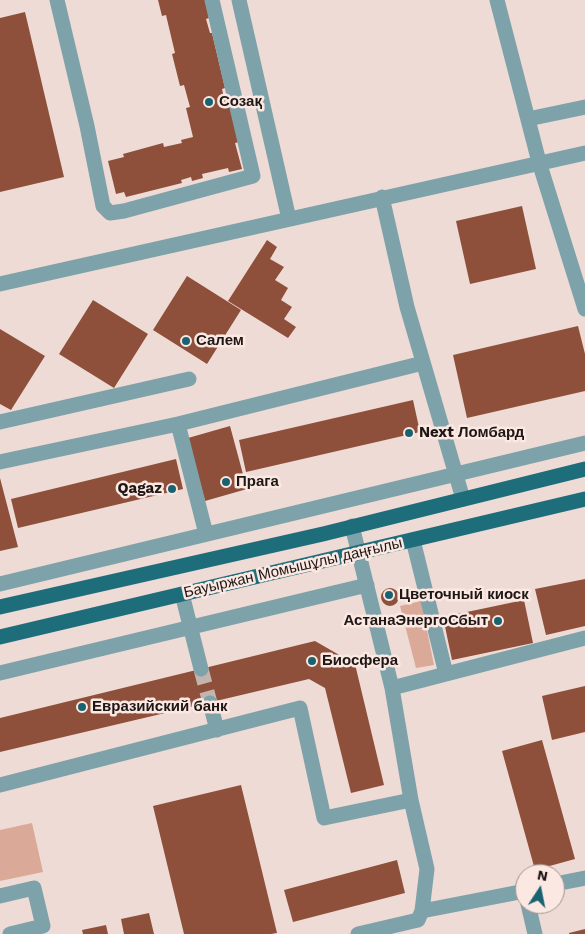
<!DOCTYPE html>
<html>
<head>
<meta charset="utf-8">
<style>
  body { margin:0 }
  #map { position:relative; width:585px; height:934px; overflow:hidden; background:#eedbd5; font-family:"Work Sans",sans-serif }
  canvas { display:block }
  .north { position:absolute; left:515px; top:864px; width:50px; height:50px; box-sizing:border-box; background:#fbe8e2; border:1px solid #a39490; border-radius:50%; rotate:11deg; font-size:14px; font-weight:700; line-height:20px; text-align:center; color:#1e1715 }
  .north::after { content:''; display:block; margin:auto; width:18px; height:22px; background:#196370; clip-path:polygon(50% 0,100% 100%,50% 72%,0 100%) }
</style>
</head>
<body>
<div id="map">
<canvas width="585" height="934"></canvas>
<div class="north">N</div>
</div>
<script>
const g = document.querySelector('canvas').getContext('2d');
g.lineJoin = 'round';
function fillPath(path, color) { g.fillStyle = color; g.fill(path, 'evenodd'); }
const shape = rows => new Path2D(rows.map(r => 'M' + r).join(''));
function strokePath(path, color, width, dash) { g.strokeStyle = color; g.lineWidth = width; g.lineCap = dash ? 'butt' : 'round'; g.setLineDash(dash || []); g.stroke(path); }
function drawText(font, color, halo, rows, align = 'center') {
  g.font = font + ' "Work Sans",sans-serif'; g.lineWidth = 5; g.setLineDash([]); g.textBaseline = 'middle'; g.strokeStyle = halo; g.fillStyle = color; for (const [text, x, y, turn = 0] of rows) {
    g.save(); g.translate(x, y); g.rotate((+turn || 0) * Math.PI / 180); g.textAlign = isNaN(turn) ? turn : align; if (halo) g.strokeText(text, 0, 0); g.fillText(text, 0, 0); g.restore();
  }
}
const green = shape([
  [421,601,434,665,416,668,400,606],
  [32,823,43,872,0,881,0,830]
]);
const building = shape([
  [158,0,205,0,209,18,206,19,210,33,212,33,225,88,222,89,224,98,227,97,239,142,235,143,242,169,229,172,228,168,202,174,203,178,192,181,191,177,181,180,182,183,126,197,124,192,116,194,108,161,124,157,123,154,163,143,164,147,182,143,181,140,193,137,186,108,190,107,184,85,180,86,172,54,175,53,166,15,162,16],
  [25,12,64,177,0,192,0,18],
  [522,206,536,269,470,284,456,221],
  [267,240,277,247,270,259,284,267,275,280,288,288,281,300,292,307,284,319,296,327,288,338,228,301],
  [187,276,241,310,207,364,153,330],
  [93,300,148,334,114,388,59,354],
  [578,326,585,354,585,391,467,418,453,355],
  [0,329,45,356,11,410,0,404],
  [413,400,420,432,246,472,239,440],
  [230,426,247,489,205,501,188,438],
  [176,459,183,489,18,528,11,499],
  [0,478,18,547,0,551],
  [585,579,585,626,546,635,535,589],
  '381 597a9 9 0 1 1 18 0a9 9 0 1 1-18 0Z',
  [524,600,533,643,452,660,443,617],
  [315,641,355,664,384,785,351,793,325,688,309,679,0,752,0,718],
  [585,686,585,732,552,740,542,696],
  [542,740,575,859,535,870,502,751],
  [241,785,277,933,271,934,184,934,153,806],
  [397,860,405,893,293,922,284,890],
  [149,913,154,934,124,934,121,919],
  [106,925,108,934,83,934,82,930],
  [585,929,585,934,569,934,569,933]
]);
const minorTunnel = shape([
  [201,669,210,703]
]);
const minor = shape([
  [57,0,87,126,103,206,110,213,124,211,253,176,212,0],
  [239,0,289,219],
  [497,0,539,162,585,309],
  [528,119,585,107],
  [382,197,407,307,463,499],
  [0,284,585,153],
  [0,422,189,379],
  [178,424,206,534],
  [0,462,178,424,423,363],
  [352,526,392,688,411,800,427,869,422,911,418,920],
  [413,540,446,674],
  [0,584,585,443],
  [182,594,201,669],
  [0,673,367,585],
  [392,688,585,638],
  [210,703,217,730],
  [0,785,300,708,324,818,411,800],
  [555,884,585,878],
  [0,896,34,888,43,926,10,934],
  [528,904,535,934],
  [422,911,525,891],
  [358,934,418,920]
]);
const major = shape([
  [0,607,323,534,585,469],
  [0,637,585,499]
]);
const markers = [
  [209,102,5,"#196370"],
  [186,341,5,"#196370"],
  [409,433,5,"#196370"],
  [226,482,5,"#196370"],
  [172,489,5,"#196370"],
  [389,595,5,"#196370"],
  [498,621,5,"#196370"],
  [312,661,5,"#196370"],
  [82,707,5,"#196370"]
];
const poiNames = [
  ["Созақ",219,102],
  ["Салем",196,341],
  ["Next Ломбард",419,433],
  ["Прага",236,482],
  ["Qagaz",162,489,"right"],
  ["Цветочный киоск",399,595],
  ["АстанаЭнергоСбыт",488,621,"right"],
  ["Биосфера",322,661],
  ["Евразийский банк",92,707]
];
const streetNames = [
  ["Бауыржан Момышұлы даңғылы",293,568,-13]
];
fillPath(green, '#daa997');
fillPath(building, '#8e503a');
strokePath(minorTunnel, '#c4b4af', 15, [15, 8]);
strokePath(minor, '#7ea2a9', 15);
strokePath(major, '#1e6d7b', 15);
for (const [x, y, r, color] of markers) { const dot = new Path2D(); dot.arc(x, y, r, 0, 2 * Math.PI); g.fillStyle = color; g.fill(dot); strokePath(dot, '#fbe8e2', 2); }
drawText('bold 15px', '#1e1715', '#fbe8e2', poiNames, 'left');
drawText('15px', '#1e1715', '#fbe8e2', streetNames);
</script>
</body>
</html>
